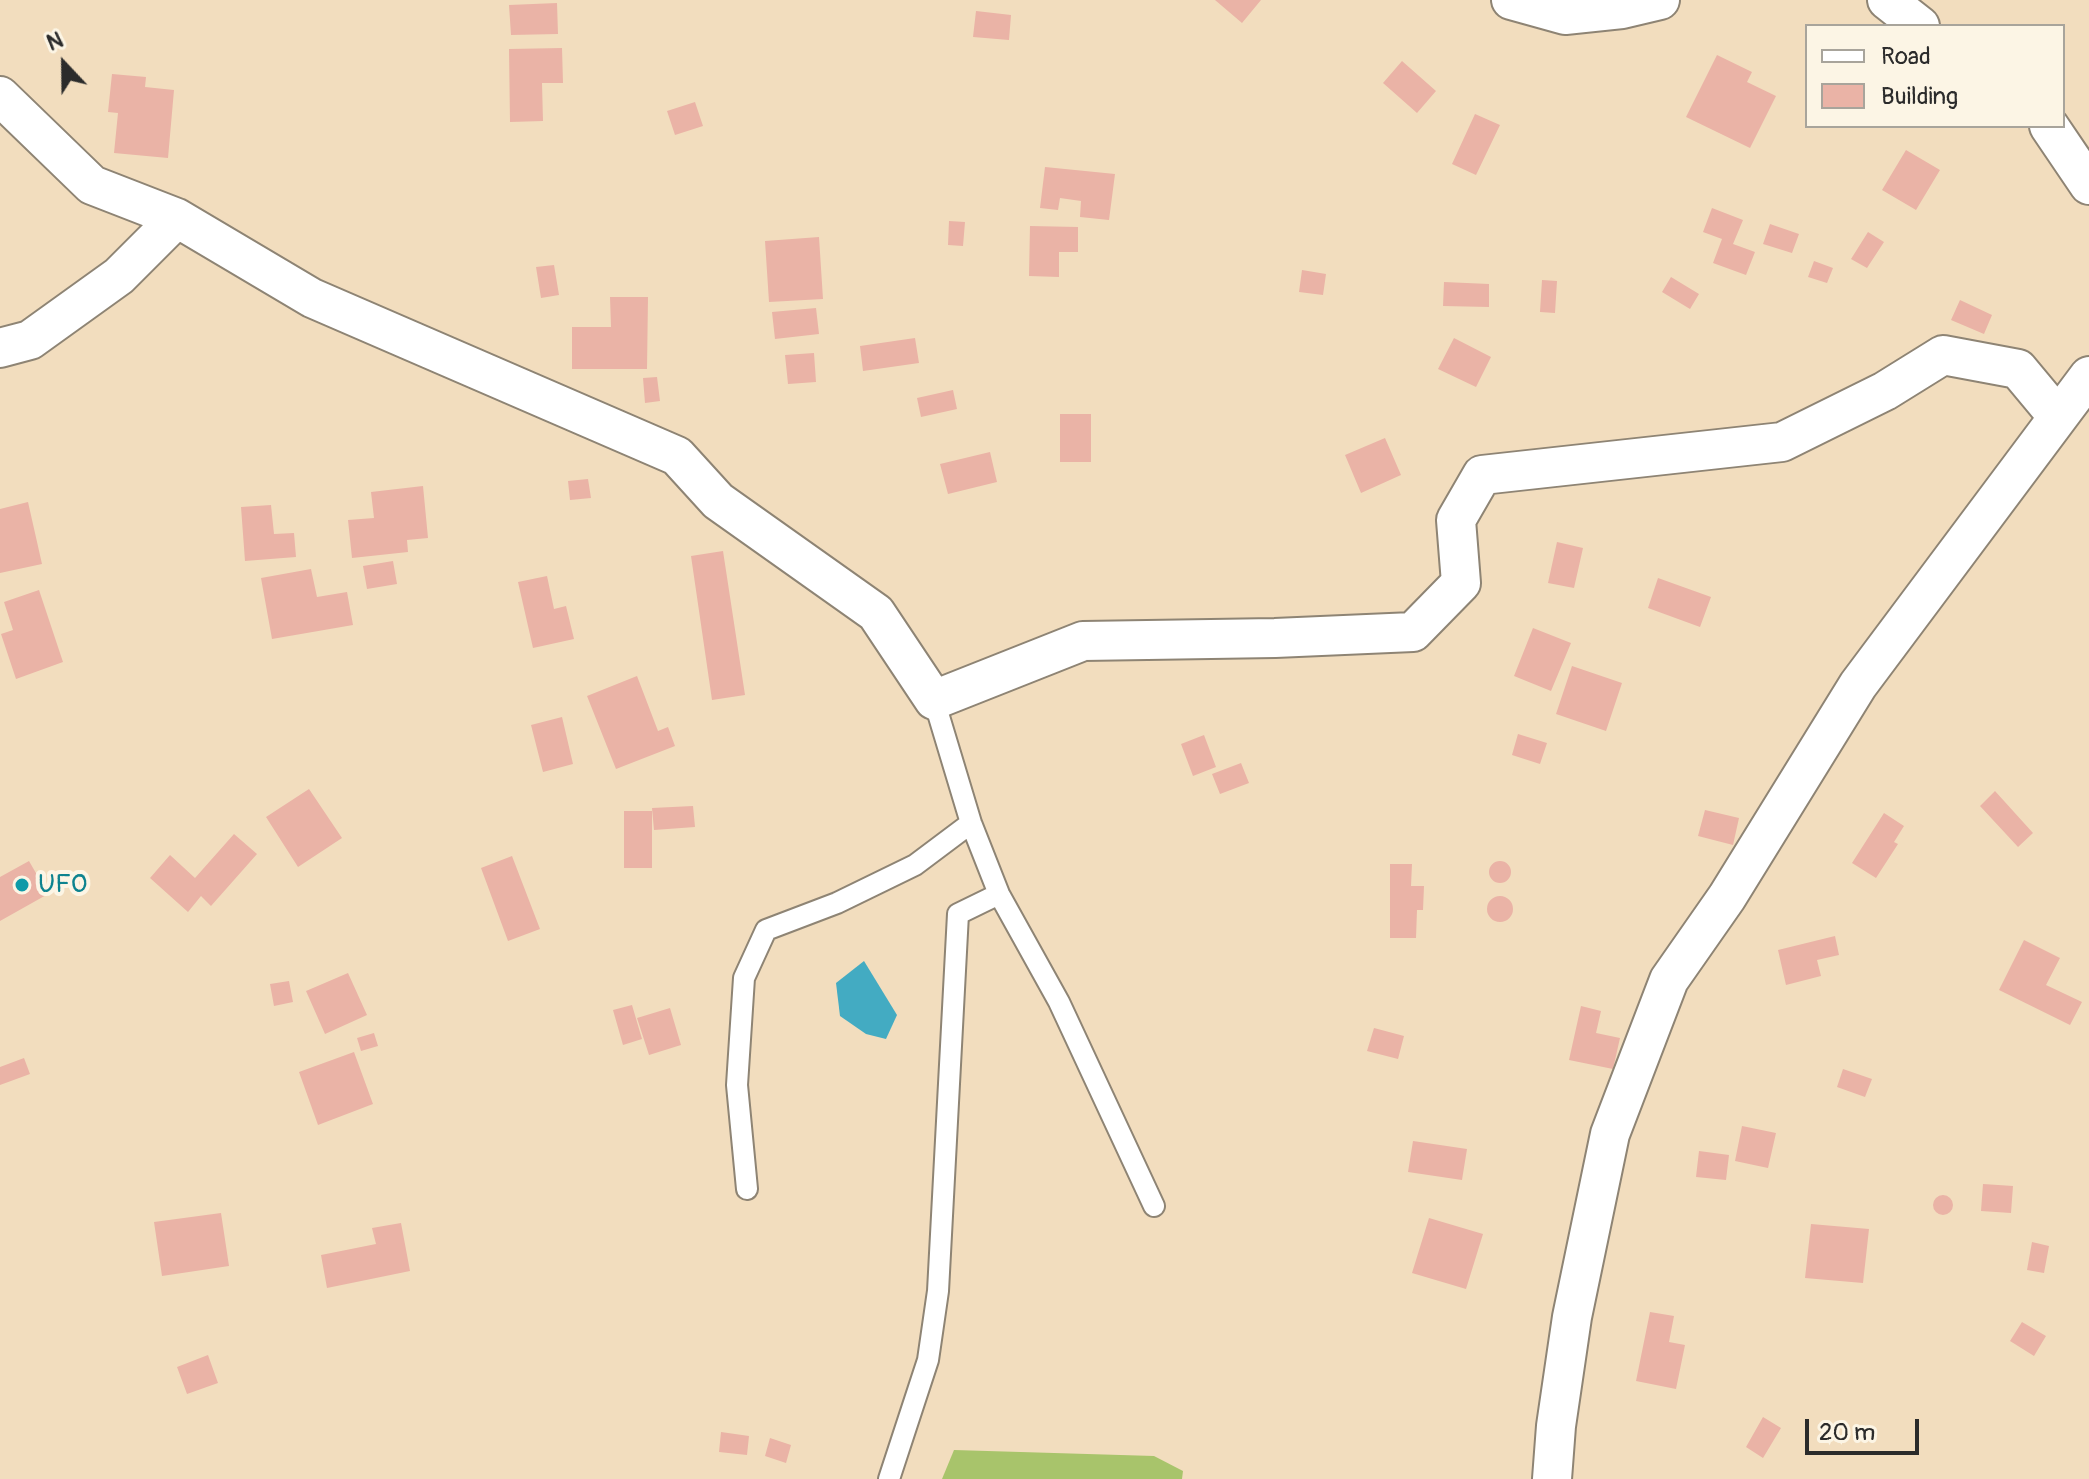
<!DOCTYPE html>
<html>
<head>
<meta charset="utf-8">
<style>
  body { margin:0 }
  #map { position:relative; width:2089px; height:1479px; overflow:hidden; background:#f2ddbe; font-family:Pangolin,sans-serif }
  canvas { display:block }
  .legend { position:absolute; left:1805px; top:24px; width:260px; height:104px; box-sizing:border-box; background:#fcf5e5; border:2px solid #a8a49b; margin:0; padding:10px 14px; list-style:none; font-size:24px; color:#2b2b2b }
  .legend li { display:flex; align-items:center; gap:16px; height:40px }
  .legend b { width:40px; border:2px solid #a8a49b }
  .north { position:absolute; left:24px; top:24px; width:80px; height:80px; -webkit-text-stroke:6px #fcf5e5; paint-order:stroke; rotate:338deg; font-size:22px; font-weight:700; line-height:32px; text-align:center; color:#2b2b2b }
  .north::after { content:''; display:block; margin:auto; width:28px; height:36px; background:#2b2b2b; clip-path:polygon(50% 0,100% 100%,50% 72%,0 100%) }
  .scale { position:absolute; left:1805px; top:1419px; width:114px; height:36px; box-sizing:border-box; border:4px solid #2b2b2b; border-top:0; padding-left:10px; font-size:24px; line-height:28px; white-space:nowrap; color:#2b2b2b; -webkit-text-stroke:6px #fcf5e5; paint-order:stroke }
</style>
</head>
<body>
<div id="map">
<canvas width="2089" height="1479"></canvas>
<ul class="legend">
<li><b style="height:10px;background:#fff"></b>Road</li>
<li><b style="height:22px;background:#eab3a6"></b>Building</li>
</ul>
<div class="north">N</div>
<div class="scale">20 m</div>
</div>
<script>
const g = document.querySelector('canvas').getContext('2d');
g.lineJoin = 'round';
function fillPath(path, color) { g.fillStyle = color; g.fill(path, 'evenodd'); }
const shape = rows => new Path2D(rows.map(r => 'M' + r).join(''));
function strokePath(path, color, width, dash) { g.strokeStyle = color; g.lineWidth = width; g.lineCap = dash ? 'butt' : 'round'; g.setLineDash(dash || []); g.stroke(path); }
function drawText(font, color, halo, rows, align = 'center') {
  g.font = font + ' Pangolin,sans-serif'; g.lineWidth = 8; g.setLineDash([]); g.textBaseline = 'middle'; g.strokeStyle = halo; g.fillStyle = color; for (const [text, x, y, turn = 0] of rows) {
    g.save(); g.translate(x, y); g.rotate((+turn || 0) * Math.PI / 180); g.textAlign = isNaN(turn) ? turn : align; if (halo) g.strokeText(text, 0, 0); g.fillText(text, 0, 0); g.restore();
  }
}
const green = shape([
  [954,1450,1154,1456,1183,1471,1182,1479,942,1479]
]);
const water = shape([
  [864,961,897,1015,886,1039,866,1034,840,1016,836,983]
]);
const building = shape([
  [1215,0,1261,0,1242,23],
  [557,3,558,34,511,35,509,5],
  [976,11,1011,15,1009,40,973,37],
  [562,48,563,83,542,83,543,121,510,122,509,49],
  [1717,55,1752,72,1747,82,1776,96,1750,148,1686,117],
  [1402,61,1436,91,1417,113,1383,83],
  [112,74,146,77,145,87,174,90,168,158,114,153,118,113,108,112],
  [695,102,703,126,675,135,667,111],
  [1475,114,1500,125,1476,175,1452,164],
  [1906,150,1940,170,1916,210,1882,190],
  [1045,167,1115,174,1109,220,1080,217,1081,201,1060,198,1058,210,1040,208],
  [1712,208,1743,220,1733,244,1755,252,1746,275,1713,263,1722,239,1703,232],
  [949,221,965,222,963,246,948,245],
  [1770,224,1799,234,1792,253,1763,244],
  [1030,226,1078,227,1078,252,1059,252,1059,277,1029,276],
  [1868,232,1884,242,1867,268,1851,259],
  [819,237,823,299,769,302,765,241],
  [1814,261,1833,268,1827,283,1808,277],
  [554,265,559,295,541,298,536,267],
  [1302,270,1326,274,1323,295,1299,292],
  [1671,277,1699,294,1690,309,1662,292],
  [1542,280,1557,281,1555,313,1540,312],
  [1444,282,1489,284,1489,307,1443,306],
  [610,297,648,297,647,369,572,369,572,327,611,327],
  [1960,300,1992,315,1984,334,1951,320],
  [816,308,819,334,775,339,772,312],
  [915,338,919,363,863,371,860,346],
  [1454,338,1491,357,1476,387,1438,369],
  [814,353,816,382,788,384,785,355],
  [657,377,660,401,645,403,643,378],
  [953,390,957,409,921,417,917,398],
  [1060,414,1091,414,1091,462,1060,462],
  [1385,438,1401,475,1361,493,1345,455],
  [990,452,997,482,948,494,940,464],
  [588,479,591,498,570,500,568,481],
  [423,486,428,538,407,540,408,552,352,558,348,520,374,518,371,492],
  [28,502,42,564,0,573,0,509],
  [271,505,274,534,294,533,296,557,245,561,241,507],
  [1557,542,1583,548,1574,588,1548,583],
  [723,551,745,695,712,700,691,556],
  [393,561,397,584,367,589,363,566],
  [311,569,317,597,347,592,353,625,272,639,261,578],
  [547,576,554,609,566,606,574,639,533,648,518,582],
  [1658,578,1711,597,1700,627,1648,608],
  [39,590,63,662,16,679,1,634,13,630,4,602],
  [1533,628,1571,643,1551,691,1514,676],
  [1572,666,1622,683,1606,731,1556,714],
  [637,676,658,731,668,727,675,746,616,769,587,696],
  [562,717,573,764,543,772,531,725],
  [1518,734,1547,743,1540,764,1512,755],
  [1204,735,1216,767,1193,776,1181,744],
  [1241,763,1249,783,1220,794,1212,774],
  [309,789,342,838,298,867,266,817],
  [1995,791,2033,833,2018,847,1980,806],
  [693,806,695,827,654,830,652,808],
  [1705,810,1739,818,1733,845,1698,836],
  [624,811,652,811,652,868,624,868],
  [1884,813,1904,826,1894,842,1898,844,1876,878,1852,863],
  [234,834,257,854,211,906,201,896,188,912,150,878,170,855,195,878],
  [512,856,540,929,508,941,481,868],
  [29,861,48,894,0,921,0,877],
  '1489 872a11 11 0 1 1 22 0a11 11 0 1 1-22 0Z',
  [1390,864,1412,864,1411,886,1424,886,1423,910,1417,910,1416,938,1390,938],
  '1487 909a13 13 0 1 1 26 0a13 13 0 1 1-26 0Z',
  [1835,936,1839,955,1817,960,1821,976,1786,985,1778,950],
  [2024,940,2060,958,2046,985,2082,1002,2070,1025,1999,990],
  [348,973,367,1015,325,1034,306,991],
  [289,981,293,1002,274,1006,270,984],
  [632,1005,642,1039,623,1045,613,1010],
  [1581,1006,1601,1011,1596,1033,1620,1038,1613,1069,1569,1060],
  [670,1008,681,1045,649,1055,637,1018],
  [1374,1028,1404,1036,1398,1059,1367,1051],
  [374,1033,378,1046,361,1051,357,1038],
  [354,1052,373,1104,318,1125,299,1072],
  [24,1058,30,1074,0,1085,0,1067],
  [1843,1069,1872,1079,1865,1097,1837,1087],
  [1742,1126,1776,1133,1768,1168,1735,1161],
  [1413,1141,1467,1149,1462,1180,1408,1172],
  [1699,1151,1729,1155,1726,1180,1696,1177],
  [1983,1184,2013,1186,2011,1213,1981,1211],
  '1933 1205a10 10 0 1 1 20 0a10 10 0 1 1-20 0Z',
  [221,1213,229,1266,162,1276,154,1222],
  [1429,1218,1483,1234,1466,1289,1412,1273],
  [401,1223,410,1271,327,1288,321,1255,376,1244,372,1228],
  [1811,1224,1869,1229,1863,1283,1805,1278],
  [2032,1242,2049,1246,2044,1273,2027,1270],
  [1650,1312,1674,1316,1669,1342,1685,1345,1676,1389,1636,1381],
  [2022,1322,2046,1336,2034,1356,2010,1341],
  [208,1355,218,1383,187,1394,177,1367],
  [1763,1417,1781,1428,1763,1458,1746,1447],
  [721,1432,749,1436,747,1455,719,1452],
  [770,1438,791,1445,786,1463,765,1456]
]);
const lane = shape([
  [934,700,971,823,999,894,1059,1002,1154,1206],
  [747,1189,737,1085,744,978,766,930,837,903,915,865,971,823],
  [889,1479,928,1360,938,1291,958,914,999,894]
]);
const street = shape([
  [1511,0,1565,15,1622,9,1660,0],
  [1887,0,1920,26],
  [0,96,92,185,177,218,312,298,677,456,718,501,876,613,934,700,1083,641,1275,638,1413,632,1461,583,1456,520,1482,475,1782,442,1885,391,1943,355,2018,369,2058,417],
  [2049,126,2089,185],
  [0,348,30,340,119,276,177,218],
  [1552,1479,1556,1426,1572,1317,1610,1134,1669,980,1727,897,1858,685,2089,376]
]);
const markers = [
  [22,885,8,"#0f9aa8"]
];
const cultureNames = [
  ["UFO",38,885]
];
fillPath(green, '#a8c46b');
fillPath(water, '#43abc2');
fillPath(building, '#eab3a6');
strokePath(lane, '#8e8474', 24);
strokePath(street, '#8e8474', 42);
strokePath(lane, '#fff', 20);
strokePath(street, '#fff', 38);
for (const [x, y, r, color] of markers) { const dot = new Path2D(); dot.arc(x, y, r, 0, 2 * Math.PI); g.fillStyle = color; g.fill(dot); strokePath(dot, '#fcf5e5', 3); }
drawText('26px', '#0d838f', '#fcf5e5', cultureNames, 'left');
</script>
</body>
</html>
